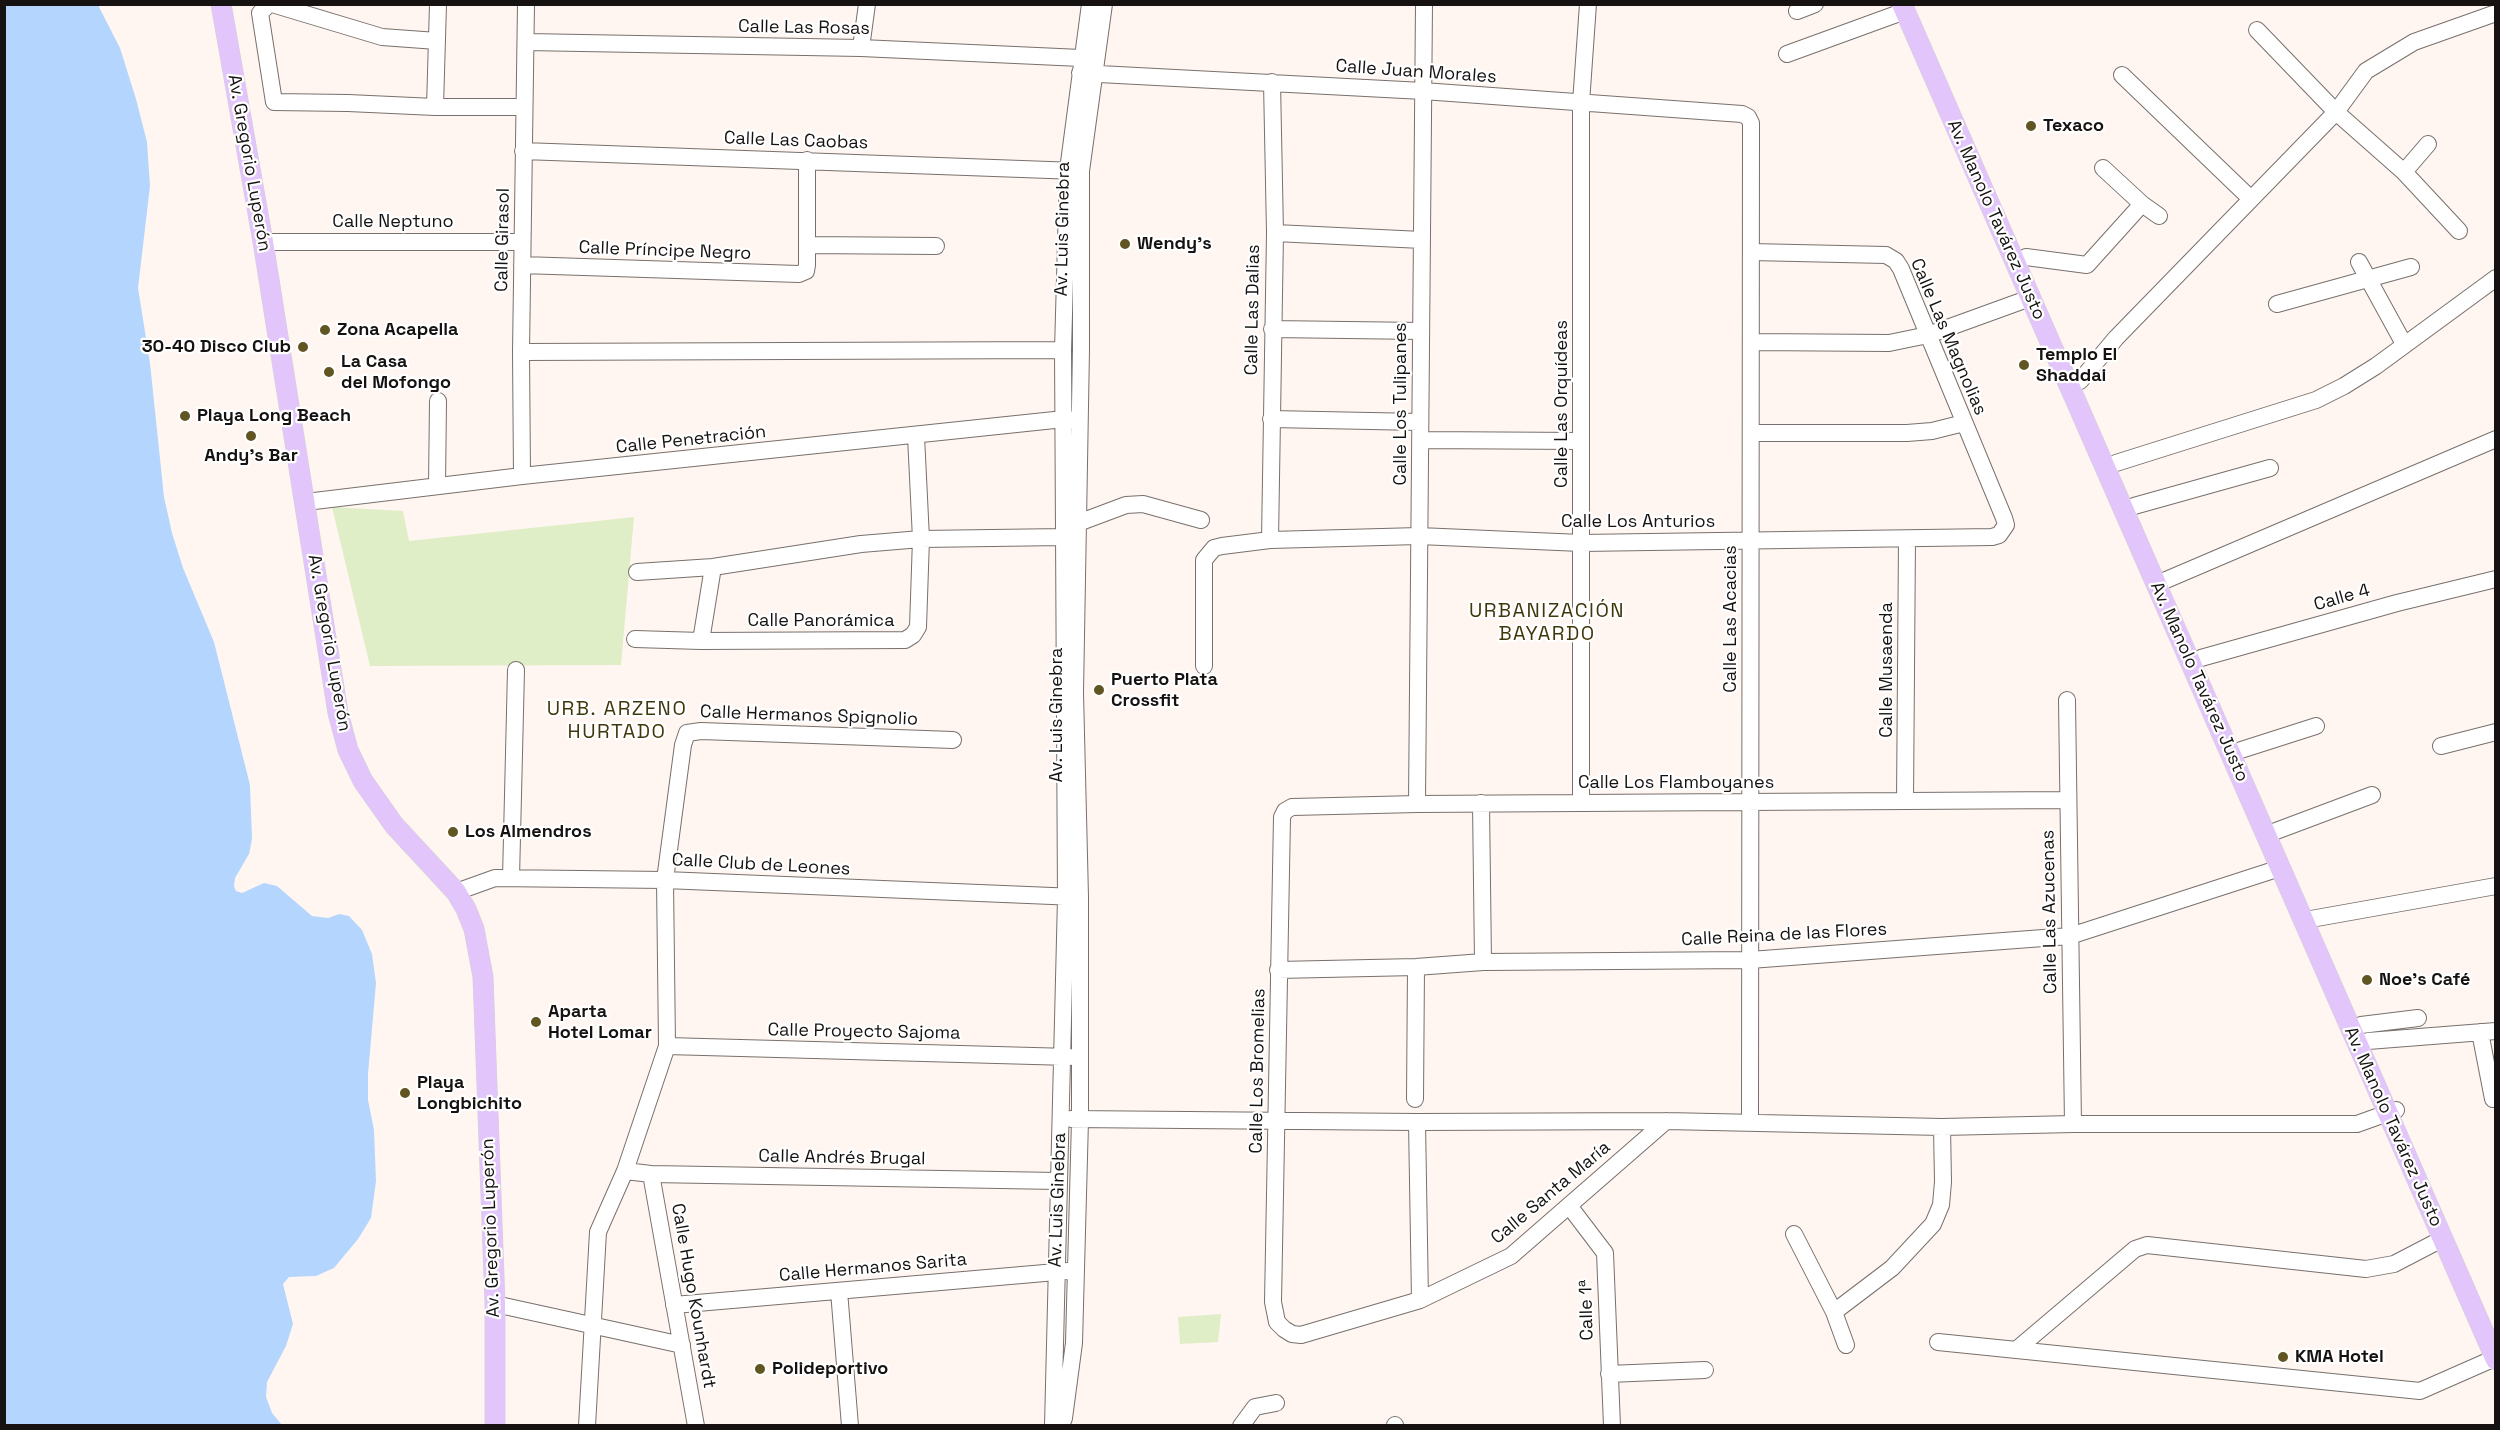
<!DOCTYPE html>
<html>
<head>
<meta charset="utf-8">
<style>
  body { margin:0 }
  #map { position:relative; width:2500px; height:1430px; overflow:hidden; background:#fff6f1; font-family:"Space Grotesk",sans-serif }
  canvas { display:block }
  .frame { position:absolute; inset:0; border:6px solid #151211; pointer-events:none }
</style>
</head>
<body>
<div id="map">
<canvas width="2500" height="1430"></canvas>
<div class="frame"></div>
</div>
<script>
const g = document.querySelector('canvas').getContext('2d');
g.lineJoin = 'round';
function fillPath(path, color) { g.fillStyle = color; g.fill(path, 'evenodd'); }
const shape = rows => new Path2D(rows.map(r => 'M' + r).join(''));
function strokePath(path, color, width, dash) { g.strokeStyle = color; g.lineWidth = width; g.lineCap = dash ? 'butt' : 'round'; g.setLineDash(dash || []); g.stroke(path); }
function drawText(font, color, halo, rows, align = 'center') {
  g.font = font + ' "Space Grotesk",sans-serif'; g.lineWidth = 4.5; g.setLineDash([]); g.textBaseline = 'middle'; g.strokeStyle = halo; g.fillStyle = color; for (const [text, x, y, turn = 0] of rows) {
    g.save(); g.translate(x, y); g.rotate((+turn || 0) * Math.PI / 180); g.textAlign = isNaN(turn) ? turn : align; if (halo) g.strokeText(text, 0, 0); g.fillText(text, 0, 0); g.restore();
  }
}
const green = shape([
  [332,507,403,511,409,541,634,517,621,665,370,666],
  [1221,1314,1218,1342,1180,1344,1178,1317]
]);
const water = shape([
  [5,4,98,5,120,48,136,99,147,142,150,186,138,288,150,363,164,497,172,533,183,568,214,642,250,785,252,839,249,854,235,878,234,886,236,891,242,893,264,883,277,886,312,916,328,918,339,914,349,916,362,930,372,954,376,983,368,1074,368,1100,374,1130,376,1181,371,1218,358,1239,334,1268,316,1276,289,1277,283,1284,293,1324,286,1346,267,1382,266,1397,272,1413,282,1425,5,1425]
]);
const minor = shape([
  [269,4,260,13,274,102,348,103,435,107,524,107],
  [272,4,382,37,437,41],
  [1797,11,1815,4],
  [2257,30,2336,112,2404,172,2459,231],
  [526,42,861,48,1081,58],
  [861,48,867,4],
  [1787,54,1905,11],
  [1080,73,1423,91,1742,114,1748,117,1751,123,1750,1122],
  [2122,75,2251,199],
  [435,107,438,4],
  [523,151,1077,171],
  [2404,172,2428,144],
  [2142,204,2159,216],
  [1275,233,1422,240],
  [263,242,522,242],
  [807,245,936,246],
  [2026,257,2087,265,2142,204,2103,168],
  [2359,262,2404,344],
  [522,265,799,274,806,271,807,265,807,160],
  [2277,304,2411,267],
  [1272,329,1421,331],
  [1751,342,1889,343,1928,335,2030,298],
  [521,352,1063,350],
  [2080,381,2116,338,2336,112,2366,71,2414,42,2496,13],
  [1271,419,1420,422],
  [1751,433,1907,433,1932,431,1964,423],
  [1420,440,1581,441],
  [2116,463,2316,400,2344,386,2376,366,2496,278],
  [522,476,521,352,526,4],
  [437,486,438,401],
  [306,502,522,476,1064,419,1074,420],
  [2134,506,2270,468],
  [1078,523,1126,505,1143,504,1201,520],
  [1270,540,1275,233,1272,82],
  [637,572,713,567,861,544,921,539,1063,537],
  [2166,580,2496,439],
  [635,639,701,641,905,640,913,635,918,627,921,539,916,436],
  [701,641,713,567],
  [2201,658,2397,603,2496,579],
  [1204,666,1204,560,1214,548,1222,546,1270,540,1419,536,1581,543,1992,537,1999,535,2006,525,2004,518,1901,269,1896,261,1886,255,1751,252],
  [2067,700,2073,1124],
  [2441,746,2496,732],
  [2241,750,2316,726],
  [1905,801,1907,539],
  [1481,803,1483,962],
  [1581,803,1581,103,1588,4],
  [1417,804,1424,4],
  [2276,831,2372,795],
  [511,878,516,670],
  [456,892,495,878,665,880,1076,897],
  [2311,919,2496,886],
  [1278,970,1416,967,1483,962,1750,960,2070,936,2280,868],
  [2361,1025,2418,1018],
  [2480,1032,2493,1099],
  [2368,1041,2496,1031],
  [667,1046,1070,1057],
  [1415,1099,1416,967],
  [1071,1119,1417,1122,1666,1121,1942,1127,2073,1124,2357,1124,2396,1110],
  [1666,1121,1511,1256,1420,1300,1301,1335,1292,1334,1284,1329,1277,1322,1273,1302,1282,817,1285,811,1292,807,1417,804,2068,800],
  [1417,1122,1420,1300],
  [625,1171,651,1174,1058,1181],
  [651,1174,696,1426],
  [1570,1207,1605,1253,1612,1426],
  [1794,1234,1834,1312,1846,1345],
  [839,1291,850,1426],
  [495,1304,682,1345],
  [674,1305,1068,1271],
  [1834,1312,1892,1268,1933,1224,1941,1205,1943,1182,1942,1127],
  [1938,1342,2420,1391,2495,1358],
  [2016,1350,2135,1249,2147,1245,2366,1269,2394,1264,2442,1239],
  [1609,1374,1705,1370],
  [587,1426,598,1232,625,1171,667,1046,665,880,683,745,687,733,701,731,953,740],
  [1053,1426,1066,898,1063,350,1068,170,1090,4],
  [1061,1426,1064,1418,1074,1343,1080,1120,1080,897,1075,693,1081,349,1081,171,1104,4],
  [1241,1426,1255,1407,1276,1403],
  [1395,1426,1395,1425]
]);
const major = shape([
  [221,4,263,242,338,713,348,750,363,781,394,825,456,892,466,909,474,929,483,977,495,1304,495,1426],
  [1902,4,2496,1360]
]);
const markers = [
  [2031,126,6,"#615522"],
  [1125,244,6,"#615522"],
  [325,330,6,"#615522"],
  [303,347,6,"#615522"],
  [2024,365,6,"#615522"],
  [329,372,6,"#615522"],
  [185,416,6,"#615522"],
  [251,436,6,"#615522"],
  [1099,690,6,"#615522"],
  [453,832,6,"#615522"],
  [2367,980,6,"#615522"],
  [536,1022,6,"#615522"],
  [405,1093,6,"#615522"],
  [2283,1357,6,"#615522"],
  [760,1369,6,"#615522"]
];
const streetNames = [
  ["Calle Las Rosas",804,28,1],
  ["Calle Juan Morales",1416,72,4],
  ["Calle Las Caobas",796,141,2],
  ["Av. Gregorio Luperón",249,163,80],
  ["Av. Manolo Tavárez Justo",1996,220,66],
  ["Calle Neptuno",393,222],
  ["Av. Luis Ginebra",1063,229,-89],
  ["Calle Girasol",503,240,-89],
  ["Calle Príncipe Negro",665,251,2],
  ["Calle Las Dalias",1253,310,-89],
  ["Calle Las Magnolias",1948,337,67],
  ["Calle Los Tulipanes",1401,404,-90],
  ["Calle Las Orquídeas",1562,404,-90],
  ["Calle Penetración",691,440,-6],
  ["Calle Los Anturios",1638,522],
  ["Calle 4",2342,598,-16],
  ["Calle Las Acacias",1731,619,-90],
  ["Calle Panorámica",821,621],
  ["Av. Gregorio Luperón",329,643,80],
  ["Calle Musaenda",1887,670,-90],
  ["Av. Manolo Tavárez Justo",2199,682,66],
  ["Av. Luis Ginebra",1057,715,-90],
  ["Calle Hermanos Spignolio",809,716,2],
  ["Calle Los Flamboyanes",1676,783],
  ["Calle Club de Leones",761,865,3],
  ["Calle Las Azucenas",2050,912,-91],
  ["Calle Reina de las Flores",1784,935,-3],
  ["Calle Proyecto Sajoma",864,1032,1],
  ["Calle Los Bromelias",1258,1071,-89],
  ["Av. Manolo Tavárez Justo",2393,1127,66],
  ["Calle Andrés Brugal",842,1158,1],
  ["Calle Santa María",1551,1193,-40],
  ["Av. Luis Ginebra",1058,1200,-88],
  ["Av. Gregorio Luperón",491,1228,-92],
  ["Calle Hermanos Sarita",873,1268,-5],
  ["Calle Hugo Kounhardt",693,1296,80],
  ["Calle 1ª",1587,1310,-91]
];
const poiNames = [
  ["Texaco",2043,126],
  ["Wendy's",1137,244],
  ["Zona Acapella",337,330],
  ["30-40 Disco Club",291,347,"right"],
  ["Templo El",2036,355],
  ["Shaddai",2036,376],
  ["La Casa",341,362],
  ["del Mofongo",341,383],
  ["Playa Long Beach",197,416],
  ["Andy's Bar",251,456,"center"],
  ["Puerto Plata",1111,680],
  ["Crossfit",1111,701],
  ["Los Almendros",465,832],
  ["Noe's Café",2379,980],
  ["Aparta",548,1012],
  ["Hotel Lomar",548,1033],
  ["Playa",417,1083],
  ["Longbichito",417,1104],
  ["KMA Hotel",2295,1357],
  ["Polideportivo",772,1369]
];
const neighbourhoodNames = [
  ["URBANIZACIÓN",1547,612],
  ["BAYARDO",1547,635],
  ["URB. ARZENO",617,710],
  ["HURTADO",617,733]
];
fillPath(green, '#e0eec7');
fillPath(water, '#b4d6fe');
strokePath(minor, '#78706c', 18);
strokePath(major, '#d5d4d4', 21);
strokePath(minor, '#fff', 16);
strokePath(major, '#e2c5fa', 20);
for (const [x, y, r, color] of markers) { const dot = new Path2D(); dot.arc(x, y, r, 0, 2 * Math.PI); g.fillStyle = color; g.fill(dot); strokePath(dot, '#fff', 2); }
drawText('18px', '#151211', '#fff', streetNames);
drawText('bold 18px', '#151211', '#fff', poiNames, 'left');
g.letterSpacing = '1.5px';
drawText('20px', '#40370c', '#fff', neighbourhoodNames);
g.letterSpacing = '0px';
</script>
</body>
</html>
